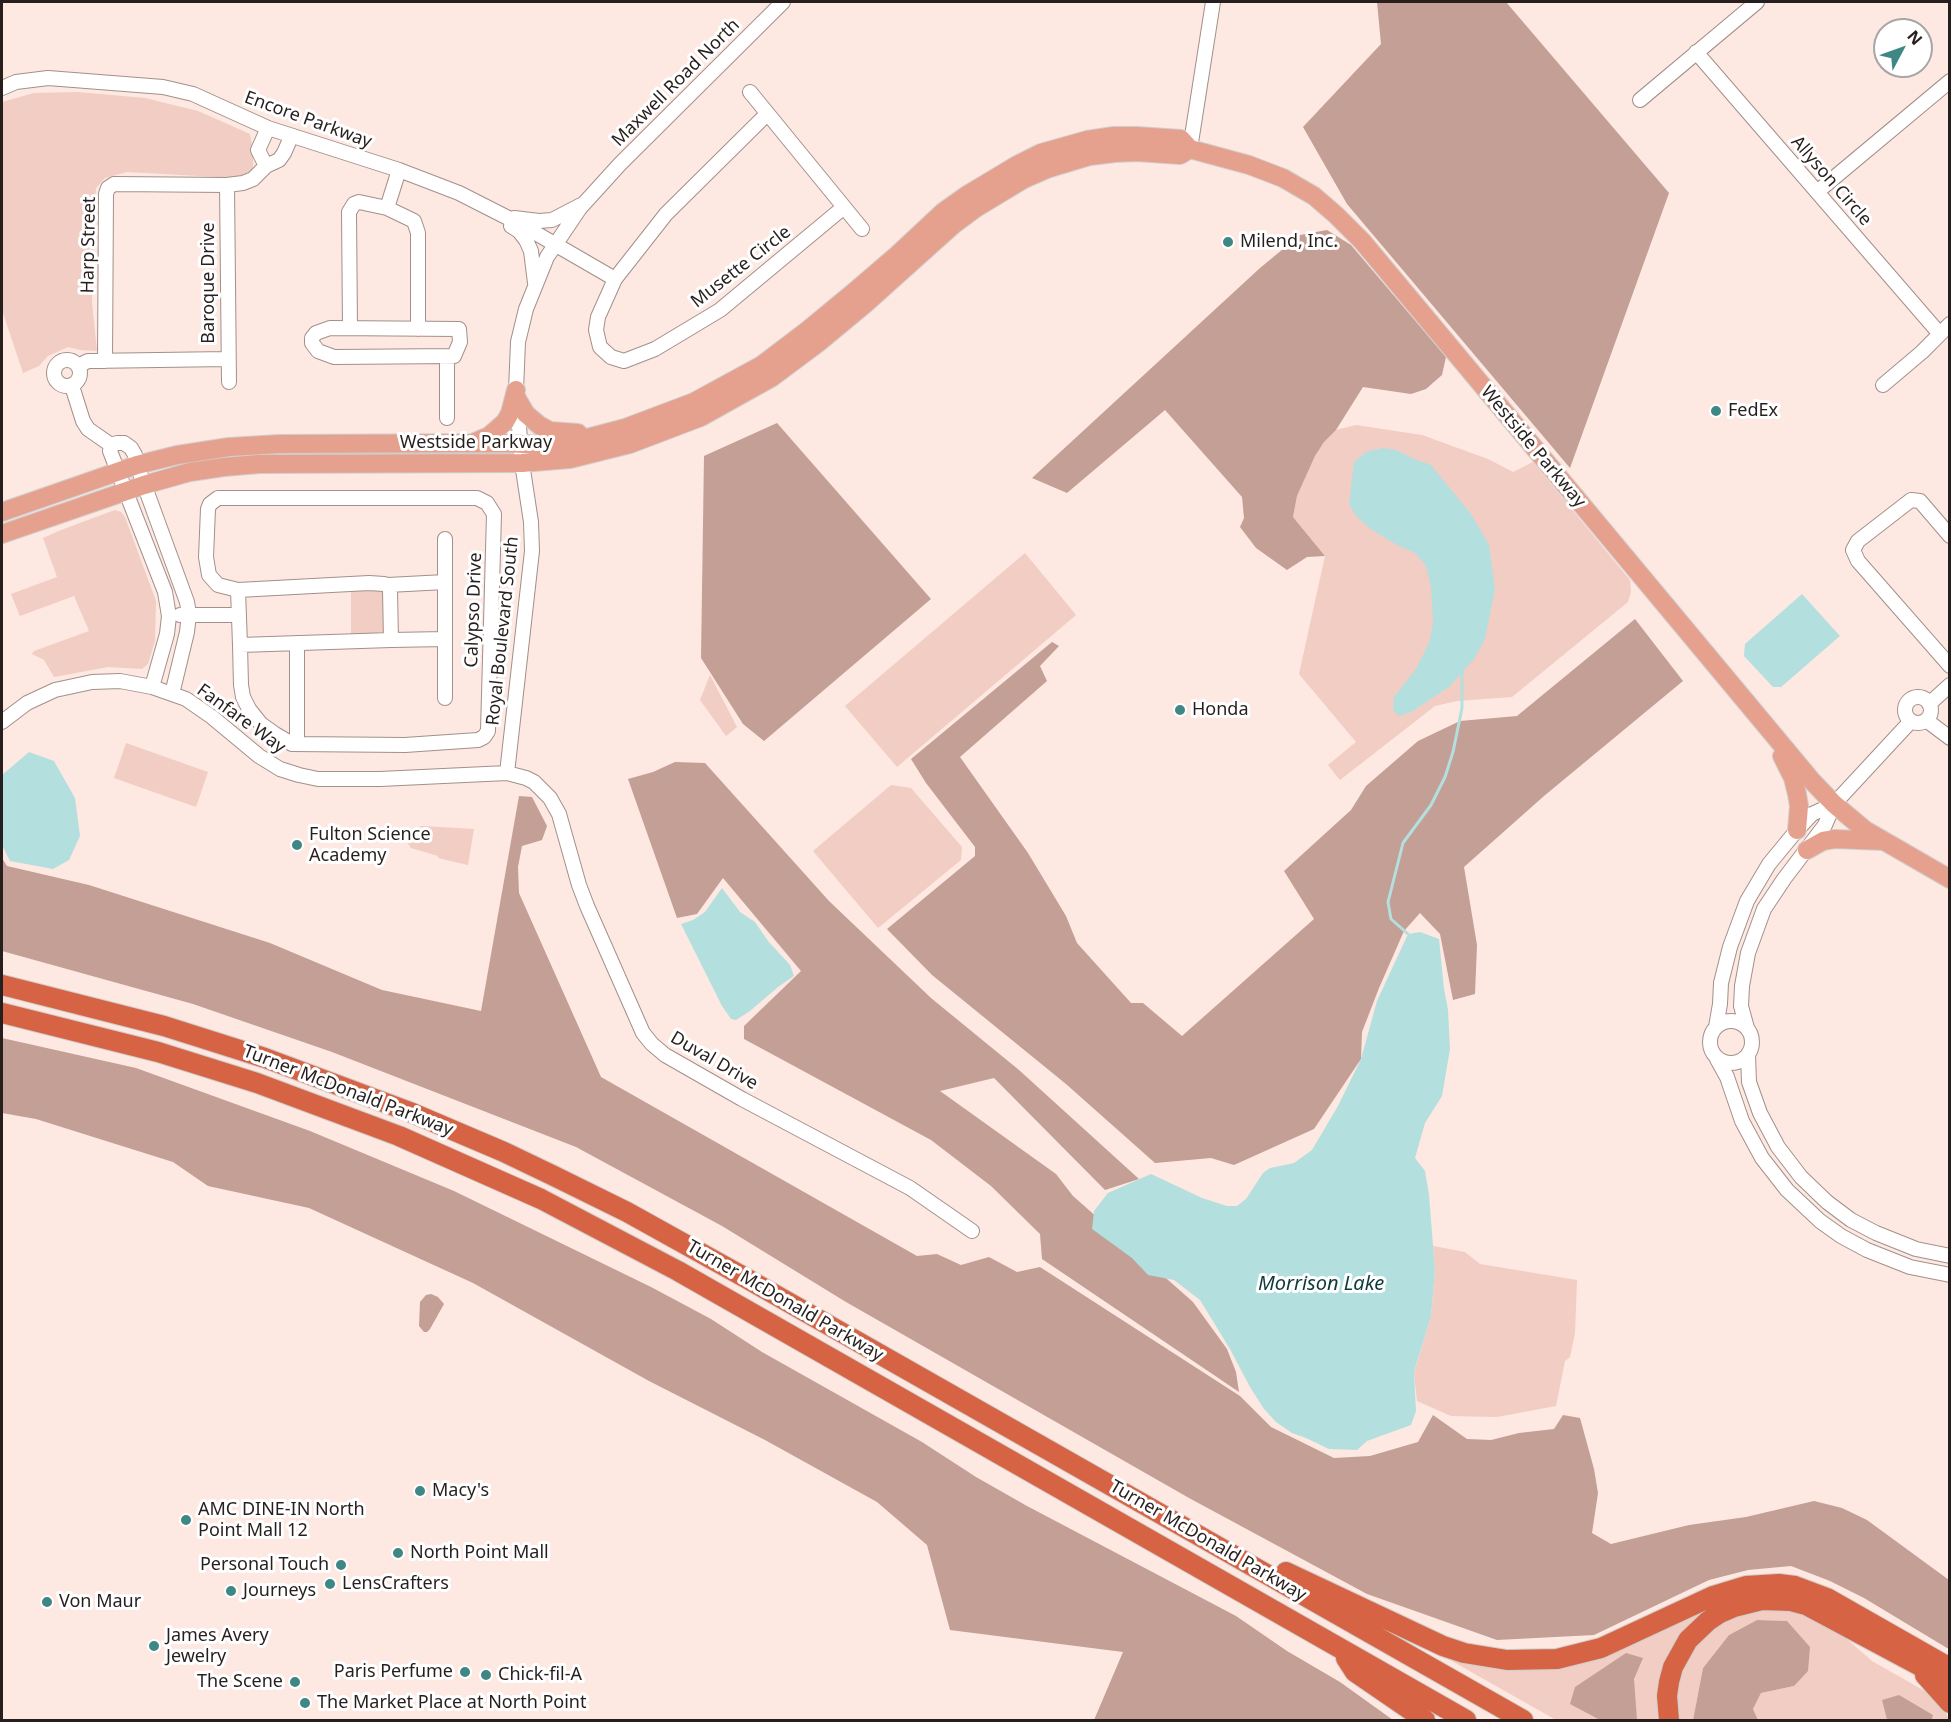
<!DOCTYPE html>
<html>
<head>
<meta charset="utf-8">
<style>
  body { margin:0 }
  #map { position:relative; width:1951px; height:1722px; overflow:hidden; background:#fde8e2; font-family:"Noto Sans",sans-serif }
  canvas { display:block }
  .frame { position:absolute; inset:0; border:3px solid #261f1d; pointer-events:none }
  .north { position:absolute; left:1873px; top:18px; width:60px; height:60px; box-sizing:border-box; background:#fff; border:2px solid #a8a5a5; border-radius:50%; rotate:49deg; font-size:16px; font-weight:700; line-height:24px; text-align:center; color:#261f1d }
  .north::after { content:''; display:block; margin:auto; width:21px; height:27px; background:#3f8785; clip-path:polygon(50% 0,100% 100%,50% 72%,0 100%) }
</style>
</head>
<body>
<div id="map">
<canvas width="1951" height="1722"></canvas>
<div class="frame"></div>
<div class="north">N</div>
</div>
<script>
const g = document.querySelector('canvas').getContext('2d');
g.lineJoin = 'round';
function fillPath(path, color) { g.fillStyle = color; g.fill(path, 'evenodd'); }
const shape = rows => new Path2D(rows.map(r => 'M' + r).join(''));
function strokePath(path, color, width, dash) { g.strokeStyle = color; g.lineWidth = width; g.lineCap = dash ? 'butt' : 'round'; g.setLineDash(dash || []); g.stroke(path); }
function drawText(font, color, halo, rows, align = 'center') {
  g.font = font + ' "Noto Sans",sans-serif'; g.lineWidth = 6; g.setLineDash([]); g.textBaseline = 'middle'; g.strokeStyle = halo; g.fillStyle = color; for (const [text, x, y, turn = 0] of rows) {
    g.save(); g.translate(x, y); g.rotate((+turn || 0) * Math.PI / 180); g.textAlign = isNaN(turn) ? turn : align; if (halo) g.strokeText(text, 0, 0); g.fillText(text, 0, 0); g.restore();
  }
}
const green = shape([
  [78,92,145,98,198,111,250,134,253,151,253,170,235,178,127,172,105,178,96,188,94,213,92,302,97,351,80,350,68,347,48,356,39,366,23,373,2,310,2,102,34,93],
  [1356,425,1422,435,1488,459,1513,472,1533,462,1630,580,1631,592,1628,602,1512,697,1457,701,1435,706,1340,780,1328,765,1356,742,1299,674,1325,556,1293,517,1297,496,1315,456,1324,442,1336,430],
  [115,510,121,512,125,517,156,601,155,641,148,664,142,669,108,667,54,677,44,660,32,654,34,651,89,631,74,596,20,616,11,594,57,577,43,538,61,530],
  [1025,553,1076,615,897,767,845,706],
  [351,589,386,589,386,634,351,634],
  [710,675,737,727,726,736,700,700],
  [126,743,208,772,196,807,114,778],
  [891,785,911,788,962,847,961,860,878,928,813,851],
  [423,826,474,829,468,865,438,858,438,856,411,848,407,842,409,832,413,828],
  [1433,1246,1465,1252,1480,1264,1577,1280,1575,1333,1570,1357,1565,1361,1556,1406,1497,1417,1451,1416,1417,1401,1414,1373,1431,1316,1435,1270],
  [1715,1601,1719,1607,1681,1638,1662,1720,1556,1720,1436,1652,1578,1661],
  [1758,1607,1796,1608,1832,1626,1872,1661,1930,1694,1943,1706,1949,1720,1932,1720,1933,1715,1882,1700,1887,1720,1758,1720,1753,1709,1761,1693,1794,1686,1787,1621,1757,1620,1729,1635,1703,1668,1693,1720,1674,1720,1676,1676,1693,1643,1725,1616]
]);
const forest = shape([
  [1377,2,1506,2,1669,193,1570,468,1347,204,1303,127,1381,44],
  [1327,230,1351,245,1446,357,1442,375,1426,389,1411,394,1363,387,1336,430,1324,442,1315,456,1297,496,1293,517,1325,556,1307,557,1287,570,1256,548,1240,527,1244,518,1242,497,1165,410,1067,493,1032,478,1260,268,1300,235],
  [777,423,931,599,764,741,743,724,701,658,704,456],
  [1635,619,1683,681,1544,796,1464,867,1477,945,1475,994,1453,1000,1440,934,1420,913,1404,931,1379,988,1362,1032,1361,1059,1314,1129,1234,1165,1211,1158,1155,1163,1066,1084,932,975,887,929,975,856,975,847,926,783,911,759,1052,642,1059,646,1040,666,1047,681,960,757,1028,853,1066,916,1077,943,1131,1003,1143,1003,1182,1036,1314,919,1284,871,1351,810,1366,786,1418,741,1460,721,1517,716],
  [675,762,705,763,829,901,931,998,1019,1070,1139,1179,1105,1190,994,1078,940,1091,1056,1174,1073,1196,1193,1302,1227,1349,1236,1372,1239,1392,1042,1259,1040,1234,991,1186,931,1140,744,1039,744,1026,801,971,723,878,697,914,677,918,628,779,653,772],
  [519,796,532,797,547,826,542,840,522,846,518,867,519,893,601,1077,917,1256,937,1254,961,1265,989,1257,1017,1272,1040,1267,1240,1396,1271,1427,1334,1458,1370,1456,1418,1442,1433,1415,1467,1439,1491,1440,1519,1433,1554,1429,1563,1415,1580,1418,1594,1469,1598,1493,1592,1533,1611,1544,1689,1525,1746,1517,1814,1501,1842,1508,1867,1520,1949,1580,1949,1648,1947,1648,1864,1598,1830,1581,1791,1566,1748,1570,1709,1580,1594,1635,1497,1640,1367,1594,1189,1498,846,1302,722,1226,576,1147,332,1052,193,1004,2,951,2,858,7,866,89,885,270,943,382,990,481,1011],
  [2,1038,136,1068,310,1131,454,1191,651,1287,711,1319,762,1352,922,1442,976,1477,1027,1506,1236,1616,1287,1651,1340,1682,1393,1720,1094,1720,1123,1652,950,1630,927,1545,877,1502,765,1440,649,1381,473,1283,309,1208,208,1186,173,1162,36,1119,2,1113],
  [431,1294,438,1297,444,1304,430,1329,427,1332,424,1332,419,1326,420,1302,426,1295],
  [1757,1620,1787,1621,1810,1647,1808,1671,1794,1686,1761,1693,1753,1709,1758,1720,1693,1720,1703,1668,1729,1635],
  [1626,1653,1643,1658,1634,1679,1637,1720,1600,1720,1570,1704,1575,1687],
  [1899,1695,1933,1715,1932,1720,1887,1720,1882,1700]
]);
const water = shape([
  [1383,448,1396,450,1414,459,1431,465,1471,514,1489,545,1495,589,1485,639,1474,659,1449,687,1411,712,1399,716,1393,710,1394,697,1416,669,1429,643,1433,623,1431,587,1426,566,1415,553,1399,546,1372,530,1356,516,1349,504,1354,462,1366,452],
  [1802,594,1840,636,1781,687,1773,687,1744,656,1745,644],
  [29,752,54,761,75,798,80,836,69,860,53,869,10,861,2,845,2,775],
  [722,888,740,912,755,922,768,941,790,965,794,976,778,987,750,1011,736,1020,731,1019,722,1006,681,924,693,920,705,912],
  [1420,932,1439,939,1444,989,1448,1010,1450,1049,1442,1096,1425,1123,1415,1158,1425,1171,1429,1195,1435,1270,1431,1316,1414,1372,1416,1411,1411,1425,1367,1441,1357,1450,1329,1449,1306,1438,1292,1433,1276,1422,1264,1409,1250,1387,1230,1349,1200,1300,1174,1280,1148,1275,1132,1258,1092,1229,1094,1211,1108,1193,1151,1174,1202,1198,1227,1206,1237,1206,1246,1199,1263,1173,1270,1168,1294,1163,1312,1150,1338,1106,1361,1059,1377,1001,1408,934]
]);
const stream = shape([
  [1408,934,1391,919,1388,902,1403,843,1431,805,1445,777,1453,752,1462,708,1462,672]
]);
const minor = shape([
  [1696,52,1939,333],
  [2,88,16,82,48,78,163,87,193,94,268,128,399,170,459,193,520,224,615,279],
  [750,92,862,229],
  [1640,100,1757,2],
  [767,114,666,214,615,279,598,317,596,330,600,347,611,357,624,361,655,349,720,310,844,207],
  [268,128,258,150,266,166,279,160,284,153,291,137],
  [1190,149,1213,2],
  [227,185,229,382],
  [1817,192,1950,81],
  [387,208,399,170],
  [514,218,539,221,552,220,581,205],
  [511,226,519,231,526,240,531,251,535,283],
  [330,328,459,329,460,342,454,356,334,357,318,351,312,343,312,338,316,333,330,328],
  [350,328,349,212,354,204,359,202,387,208,414,221,418,233,418,329],
  [447,357,447,418],
  '54 373a13 13 0 1 1 26 0a13 13 0 1 1-26 0Z',
  [105,361,106,194,108,188,114,184,227,185,243,183,253,179,266,166],
  [78,366,88,361,228,359],
  [1883,385,1922,352,1950,324],
  [72,386,83,421,88,429,111,445],
  [1950,536,1920,501,1911,500,1858,541,1853,550,1858,561,1950,666],
  [445,539,445,698],
  [388,585,445,582],
  [238,590,240,645,241,685,243,697,249,709,261,724,275,734,292,744,405,745,478,740,484,737,488,731,494,514,487,503,477,498,218,498,210,504,208,509,206,557,209,575,218,585,238,590,369,583,384,584,388,585,390,590,391,640,240,645],
  [180,615,239,615],
  [391,640,445,639],
  [297,643,297,744],
  [152,687,167,634,169,616,165,592,110,451,111,445,117,443,124,443,131,448,135,455,137,465,187,602,189,614,187,632,172,694],
  '1905 710a13 13 0 1 1 26 0a13 13 0 1 1-26 0Z',
  [1929,704,1950,685],
  [1926,720,1950,738],
  [2,722,27,703,55,690,92,682,120,681,152,687,186,699,212,717,259,756,280,769,299,775,318,779,380,779,507,773,526,778,534,782,550,798,559,814,579,885,587,906,643,1033,652,1044,665,1055,742,1099,910,1188,972,1231],
  [507,773,532,551,531,522,522,463,516,390,518,342,526,309,547,257,580,208,620,164,783,2],
  '1710 1042a21 21 0 1 1 42 0a21 21 0 1 1-42 0Z',
  [1716,1027,1720,1004,1721,983,1730,947,1747,901,1769,864,1797,830,1812,814,1834,804],
  [1747,1028,1741,1006,1742,986,1748,953,1764,909,1784,879,1825,825,1834,804,1911,721],
  [1748,1054,1749,1082,1760,1113,1778,1147,1801,1177,1827,1202,1851,1220,1876,1233,1916,1249,1950,1256],
  [1717,1059,1727,1077,1742,1121,1762,1158,1787,1190,1820,1221,1841,1236,1867,1250,1910,1267,1950,1275]
]);
const major = shape([
  [516,397,526,414,539,425,550,431,578,433],
  [475,442,489,436,505,422,510,413,516,390],
  [2,512,137,465,177,455,229,447,279,444,502,443,546,445,568,443,625,428,694,402,762,365,808,330,854,292,897,255,943,212,967,195,1017,165,1041,153,1087,140,1114,136,1137,136,1181,139,1190,149,1249,165,1283,178,1314,196,1336,215,1362,241,1812,781,1834,804,1865,830,1950,879],
  [2,534,144,485,190,472,224,467,259,464,522,463,570,459,630,444,701,417,771,378,818,343,865,304,953,225,976,208,1024,179,1047,169,1090,156,1115,153,1137,152,1180,155,1190,149],
  [1782,756,1793,778,1797,794,1799,806,1797,830],
  [1807,850,1823,841,1835,839,1883,841]
]);
const highway = shape([
  [2,985,164,1026,265,1058,410,1112,504,1152,554,1176,627,1212,744,1277,1523,1720],
  [2,1013,158,1052,257,1083,399,1136,541,1199,678,1271,1466,1720],
  [1286,1572,1443,1646,1464,1653,1507,1660,1557,1659,1601,1648,1713,1596,1746,1586,1779,1584,1795,1586,1827,1598,1950,1668],
  [1346,1658,1355,1672,1425,1720],
  [1925,1675,1950,1703],
  [1669,1720,1667,1696,1669,1682,1673,1667,1688,1640,1708,1621,1720,1613,1734,1607,1762,1600,1791,1601,1806,1605,1950,1682]
]);
const markers = [
  [1228,242,6,"#3f8785"],
  [1716,411,6,"#3f8785"],
  [1180,710,6,"#3f8785"],
  [297,845,6,"#3f8785"],
  [420,1491,6,"#3f8785"],
  [186,1520,6,"#3f8785"],
  [398,1553,6,"#3f8785"],
  [341,1565,6,"#3f8785"],
  [330,1584,6,"#3f8785"],
  [231,1591,6,"#3f8785"],
  [47,1602,6,"#3f8785"],
  [154,1646,6,"#3f8785"],
  [465,1672,6,"#3f8785"],
  [486,1675,6,"#3f8785"],
  [295,1682,6,"#3f8785"],
  [305,1703,6,"#3f8785"]
];
const streetNames = [
  ["Maxwell Road North",676,83,-45],
  ["Encore Parkway",308,120,20],
  ["Allyson Circle",1831,181,49],
  ["Harp Street",89,245,-89],
  ["Musette Circle",741,267,-38],
  ["Baroque Drive",209,283,-90],
  ["Westside Parkway",476,443],
  ["Westside Parkway",1533,447,50],
  ["Calypso Drive",474,610,-88],
  ["Royal Boulevard South",503,631,-84],
  ["Fanfare Way",241,719,36],
  ["Duval Drive",714,1061,30],
  ["Turner McDonald Parkway",348,1091,21],
  ["Turner McDonald Parkway",785,1301,30],
  ["Turner McDonald Parkway",1208,1541,30]
];
const poiNames = [
  ["Milend, Inc.",1240,242],
  ["FedEx",1728,411],
  ["Honda",1192,710],
  ["Fulton Science",309,835],
  ["Academy",309,856],
  ["Macy's",432,1491],
  ["AMC DINE-IN North",198,1510],
  ["Point Mall 12",198,1531],
  ["North Point Mall",410,1553],
  ["Personal Touch",329,1565,"right"],
  ["LensCrafters",342,1584],
  ["Journeys",243,1591],
  ["Von Maur",59,1602],
  ["James Avery",166,1636],
  ["Jewelry",166,1657],
  ["Paris Perfume",453,1672,"right"],
  ["Chick-fil-A",498,1675],
  ["The Scene",283,1682,"right"],
  ["The Market Place at North Point",317,1703]
];
const waterNames = [
  ["Morrison Lake",1321,1284]
];
fillPath(green, '#f1cdc3');
fillPath(forest, '#c39f95');
fillPath(water, '#b3dfde');
strokePath(stream, '#b3dfde', 3);
strokePath(minor, '#a3908a', 16);
strokePath(major, '#cfcecd', 20);
strokePath(highway, '#cfcecd', 22);
strokePath(minor, '#fff', 14);
strokePath(major, '#e6a18e', 18);
strokePath(highway, '#d66343', 20);
for (const [x, y, r, color] of markers) { const dot = new Path2D(); dot.arc(x, y, r, 0, 2 * Math.PI); g.fillStyle = color; g.fill(dot); strokePath(dot, '#fff', 2); }
drawText('18px', '#261f1d', '#fff', streetNames);
drawText('18px', '#261f1d', '#fff', poiNames, 'left');
drawText('italic 20px', '#103a39', '#fff', waterNames);
</script>
</body>
</html>
